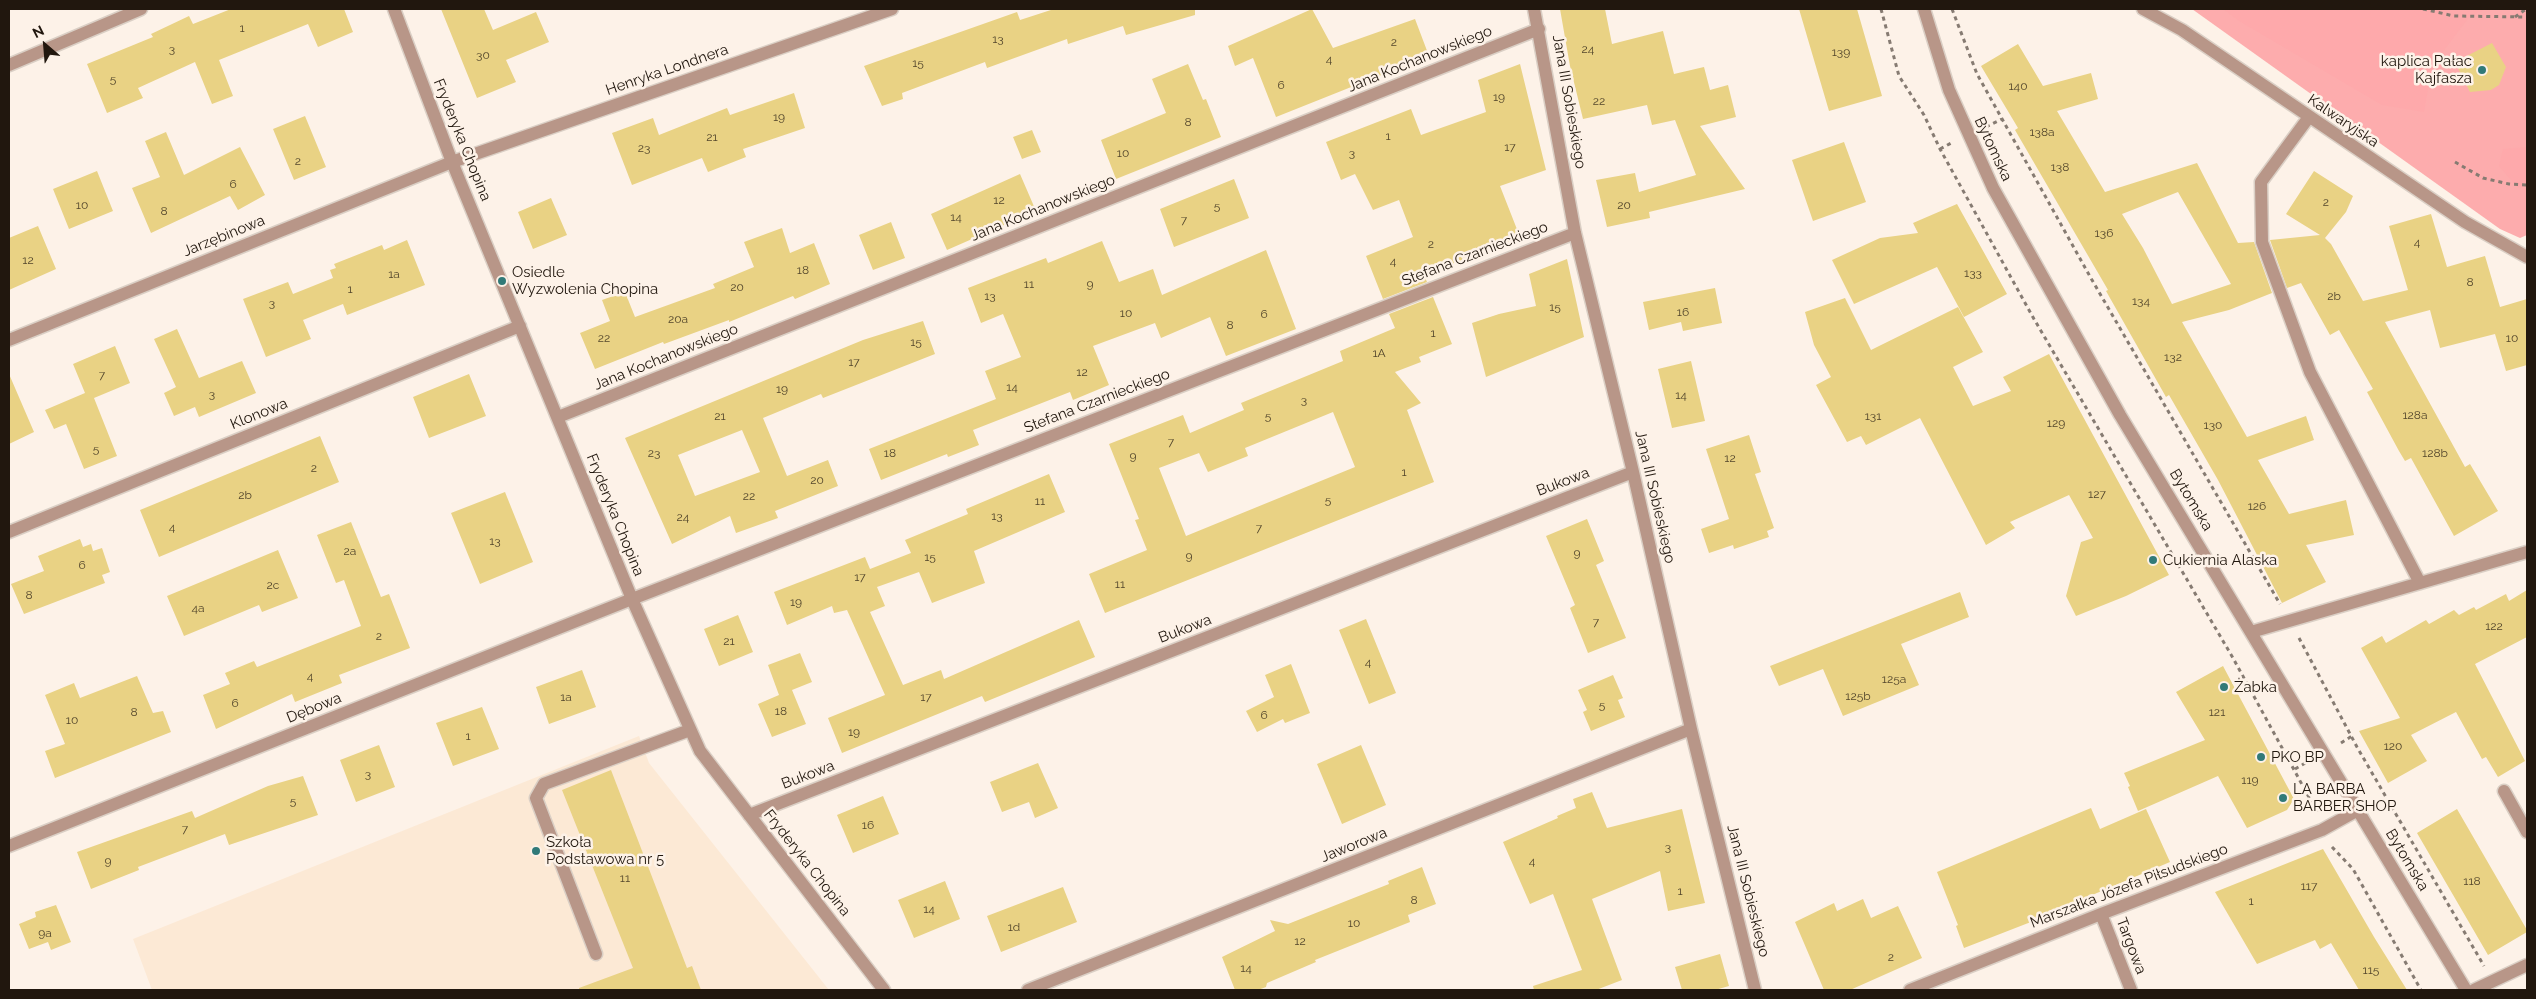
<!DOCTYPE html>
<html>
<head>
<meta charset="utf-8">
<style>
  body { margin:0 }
  #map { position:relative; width:2536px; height:999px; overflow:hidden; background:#fdf2e8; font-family:Raleway,sans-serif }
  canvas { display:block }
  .frame { position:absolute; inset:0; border:10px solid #21170e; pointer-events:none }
  .north { position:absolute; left:20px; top:20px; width:50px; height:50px; -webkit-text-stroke:4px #fdf2e8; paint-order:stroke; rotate:333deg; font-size:14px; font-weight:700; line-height:20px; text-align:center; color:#21170e }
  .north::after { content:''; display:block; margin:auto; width:18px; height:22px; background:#21170e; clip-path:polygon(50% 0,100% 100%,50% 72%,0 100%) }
</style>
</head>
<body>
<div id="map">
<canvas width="2536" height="999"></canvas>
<div class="frame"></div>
<div class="north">N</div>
</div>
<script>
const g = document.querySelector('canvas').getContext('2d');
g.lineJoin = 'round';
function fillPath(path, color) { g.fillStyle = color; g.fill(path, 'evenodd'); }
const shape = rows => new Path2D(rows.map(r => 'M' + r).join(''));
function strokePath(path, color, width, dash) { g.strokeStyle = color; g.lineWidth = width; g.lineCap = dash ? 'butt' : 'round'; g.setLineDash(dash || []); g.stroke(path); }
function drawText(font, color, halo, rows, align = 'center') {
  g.font = font + ' Raleway,sans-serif'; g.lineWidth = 5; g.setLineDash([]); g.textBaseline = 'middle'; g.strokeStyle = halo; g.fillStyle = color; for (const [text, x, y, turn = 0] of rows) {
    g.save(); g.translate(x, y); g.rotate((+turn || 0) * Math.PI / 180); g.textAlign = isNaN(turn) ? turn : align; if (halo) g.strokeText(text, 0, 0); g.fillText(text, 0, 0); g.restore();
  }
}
const built = shape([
  [639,736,649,763,829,990,152,990,133,939]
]);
const green = shape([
  [2192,9,2527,9,2527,235,2520,238,2500,229]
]);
const forest = shape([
  [2223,9,2487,9,2470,16,2432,66,2424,112,2382,105,2239,21],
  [2527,147,2527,186,2518,188,2499,166,2503,149]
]);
const building = shape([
  [231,9,344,9,353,32,318,47,308,24,219,60,233,96,212,104,195,62,138,88,143,98,107,113,87,64,153,37,151,34,189,16,193,24],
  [441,9,484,9,493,30,536,12,549,42,506,60,516,82,477,98],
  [1054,9,1195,9,1195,15,1126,35,1123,26,1068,44,1067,39,987,68,985,62,902,93,903,99,882,106,864,66,1017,12,1020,20],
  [1312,9,1333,48,1415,19,1429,56,1276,117,1253,58,1235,66,1228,46],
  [1560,9,1605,9,1612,44,1663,31,1674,74,1704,67,1710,90,1728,85,1736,117,1700,126,1745,189,1649,212,1650,218,1607,227,1596,180,1635,173,1639,192,1696,175,1675,120,1652,125,1647,105,1583,119,1570,66],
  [1799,9,1857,9,1882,96,1829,111],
  [2492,43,2506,67,2499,85,2491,90,2470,92,2455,62],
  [2018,44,2043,86,2091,73,2098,99,2057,111,2105,192,2197,163,2238,243,2254,242,2272,293,2229,310,2182,322,2247,437,2306,416,2314,440,2258,460,2289,514,2346,500,2354,535,2306,545,2326,582,2282,603,2218,480,2169,395,2166,397,2106,291,2108,290,2015,130,2018,128,1981,66],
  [2178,192,2231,284,2172,304,2143,248,2122,214],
  [1188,64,1203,100,1206,99,1221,137,1116,179,1101,140,1166,113,1152,79],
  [1520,64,1546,170,1500,186,1520,237,1424,275,1427,282,1383,299,1366,256,1413,237,1399,200,1373,210,1355,174,1341,180,1326,142,1411,109,1421,135,1486,112,1478,80],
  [794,93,805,128,743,149,746,157,708,172,702,158,632,185,612,133,653,118,659,135,727,108,730,115],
  [305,116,326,167,294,180,273,129],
  [1032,130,1041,152,1022,159,1013,137],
  [166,132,184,175,240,147,265,195,238,210,230,196,151,233,132,188,160,177,145,141],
  [1844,142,1866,202,1813,221,1792,160],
  [97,171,113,211,69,229,53,189],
  [2314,171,2353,196,2346,212,2325,238,2331,244,2363,301,2408,290,2389,226,2431,214,2447,267,2485,256,2500,307,2527,299,2527,365,2506,371,2495,334,2440,348,2430,310,2385,322,2465,467,2470,464,2498,511,2454,536,2411,458,2405,461,2399,451,2367,392,2373,389,2339,330,2330,335,2301,283,2287,288,2270,240,2320,235,2286,214],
  [1020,174,1036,211,947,250,931,214],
  [1234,179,1249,218,1174,247,1160,209],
  [551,198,567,235,533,249,518,212],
  [1957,204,2007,294,1964,317,1937,267,1854,304,1832,260,1880,238,1918,233,1913,223],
  [891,222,905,258,873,270,859,235],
  [38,226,56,269,9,290,9,238],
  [782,228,790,253,814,243,830,284,795,299,793,296,729,322,729,320,664,344,663,342,595,369,580,333,610,321,602,300,625,292,635,317,715,288,713,284,754,267,744,242],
  [407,240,425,285,347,315,343,304,303,320,311,339,266,357,243,299,288,282,293,294,333,278,330,270,336,268,334,264,382,245,384,250],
  [1102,241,1119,282,1153,269,1162,295,1266,250,1296,329,1226,356,1210,317,1161,338,1155,323,1093,346,1109,385,1073,400,1070,392,973,430,979,445,948,457,947,454,881,480,869,449,996,399,985,371,1021,357,1003,314,981,323,968,288,1046,258,1048,263],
  [1567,259,1584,337,1486,377,1472,323,1499,314,1536,306,1529,274],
  [1715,288,1722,323,1683,331,1681,322,1649,330,1643,302],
  [1433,297,1452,344,1419,357,1421,362,1395,372,1421,403,1407,410,1434,482,1105,613,1089,574,1147,550,1135,520,1139,519,1109,444,1183,415,1190,433,1244,410,1241,403,1343,361,1340,351,1395,328,1389,314],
  [1333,412,1355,467,1186,536,1159,468,1199,453,1208,472,1248,456,1245,448],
  [1845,298,1871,350,1958,307,1983,352,1953,367,1973,406,2011,391,2003,377,2049,354,2169,575,2126,596,2076,616,2066,596,2081,542,2093,538,2069,495,2010,522,2015,528,1986,545,1920,418,1866,445,1861,436,1847,442,1816,385,1831,377,1814,345,1805,312],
  [923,321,935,354,823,398,821,394,763,418,787,476,828,460,838,486,775,511,778,518,736,533,730,516,672,544,625,438,863,340],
  [742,430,760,472,695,496,678,455],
  [177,329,199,378,242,361,256,393,199,417,195,407,174,416,164,393,176,387,154,339],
  [115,346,130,383,94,398,117,456,84,469,66,424,54,429,45,410,85,393,73,364],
  [1691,361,1705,421,1672,428,1658,369],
  [9,374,34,432,9,444],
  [469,374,486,416,429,438,413,397],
  [1749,435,1761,472,1755,474,1774,528,1767,531,1769,537,1734,549,1733,545,1709,553,1701,529,1729,519,1706,449],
  [320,436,339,482,159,557,140,510],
  [1049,474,1065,512,974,551,985,583,932,603,919,572,877,587,885,606,870,612,903,685,941,670,944,679,1079,620,1095,657,985,702,982,696,842,753,828,718,885,695,847,610,834,613,832,606,787,625,774,592,865,557,870,569,911,553,905,540,968,514,966,509],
  [505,492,533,562,480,584,451,513],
  [1587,519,1604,561,1596,565,1626,638,1588,653,1570,608,1575,605,1546,536],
  [351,522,381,597,389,594,410,648,339,675,342,683,295,702,292,694,216,729,203,695,230,684,225,673,254,661,257,667,361,626,344,580,336,583,317,535],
  [80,539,83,547,91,544,93,551,102,548,110,572,102,575,105,583,24,614,11,584,44,571,38,556],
  [278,550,298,598,262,612,259,605,184,636,167,596],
  [2527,590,2527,637,2475,664,2525,761,2498,777,2486,757,2482,759,2456,712,2411,735,2427,761,2388,783,2359,731,2400,718,2361,648,2382,636,2386,643,2426,620,2429,624,2454,610,2459,615,2474,607,2476,610,2506,594,2509,601],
  [1960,592,1969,617,1901,644,1919,685,1843,716,1823,669,1779,686,1770,666],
  [738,615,753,652,719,666,704,629],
  [1366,619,1396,693,1369,704,1339,630],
  [800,653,812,682,792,690,806,724,772,737,758,704,786,692,779,695,768,665],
  [1291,664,1310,713,1285,723,1283,719,1257,732,1246,711,1274,697,1265,675],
  [2223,666,2294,799,2287,810,2247,828,2218,776,2138,811,2128,787,2130,786,2124,773,2205,740,2176,692],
  [582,670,596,707,549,724,536,687],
  [1613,675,1623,698,1618,700,1625,717,1591,731,1583,712,1587,710,1578,690],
  [137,676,153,713,163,711,171,732,55,778,45,751,65,744,45,695,74,683,80,698],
  [482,707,499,749,453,766,436,723],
  [379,745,395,787,356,802,340,760],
  [1361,745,1386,805,1342,824,1317,764],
  [1038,763,1058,808,1035,818,1029,802,1002,812,990,782],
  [611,770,687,968,692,966,701,990,579,990,579,988,633,968,562,790],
  [303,776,318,815,229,845,225,834,138,867,139,870,91,889,77,852,192,811,195,818,268,786],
  [1592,792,1607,828,1682,809,1705,903,1668,911,1660,871,1592,899,1622,980,1596,990,1534,990,1533,986,1582,970,1553,894,1530,904,1503,842,1558,818,1557,816,1576,808,1573,799],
  [883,796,899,834,853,853,837,815],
  [2091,808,2100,829,2146,809,2170,862,2071,904,2072,906,1964,948,1956,926,1958,925,1937,872],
  [2457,809,2527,930,2527,932,2488,955,2417,833],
  [2323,849,2374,937,2407,990,2359,990,2331,943,2320,949,2315,940,2257,964,2215,892],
  [1422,867,1436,904,1408,915,1410,922,1315,960,1316,962,1267,983,1266,987,1258,990,1235,990,1222,957,1275,931,1270,920,1288,924,1389,884,1388,881],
  [945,881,960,919,914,938,898,900],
  [1063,887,1077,922,1001,952,987,916],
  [1863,899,1871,918,1898,906,1922,958,1850,990,1824,990,1795,922,1834,903,1837,911],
  [56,905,71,942,51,950,48,942,29,949,19,924,36,917,35,912],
  [1720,954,1729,986,1715,990,1682,990,1675,967]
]);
const path = shape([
  [1881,9,1899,76,1924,115,1940,149,2034,319,2233,658,2317,812],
  [1952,9,1977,74,2092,280,2280,604],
  [2423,9,2454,16,2527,17],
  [2515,17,2526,9],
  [1986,127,2002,119],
  [1940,149,1953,142],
  [2455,162,2483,178,2509,184,2527,185],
  [2299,638,2357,747,2484,966],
  [2341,743,2352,736],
  [2295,769,2307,762],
  [2332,847,2353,869,2421,990]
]);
const minor = shape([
  [394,9,452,162,632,599,700,751,884,990],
  [1534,9,1575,233,1633,472,1691,729,1755,990],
  [1924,9,1949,90,1993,188,2120,415,2466,990],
  [2143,9,2182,30,2465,222,2527,257],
  [9,65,141,9],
  [2309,117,2261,182,2262,242,2310,372,2420,583],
  [9,340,452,162,892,9],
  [558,417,1539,29],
  [9,532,520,326],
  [2251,632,2527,552],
  [2504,791,2527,832],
  [749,815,1633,472],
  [9,846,632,599,1575,233],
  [2101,914,2131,990],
  [596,954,536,798,544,784,690,730],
  [1028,990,1691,729],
  [1910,990,2101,914,2322,830,2358,810],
  [2474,990,2527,965]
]);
const markers = [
  [2482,70,5,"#317a78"],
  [502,281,5,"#317a78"],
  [2153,560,5,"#317a78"],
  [2224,687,5,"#317a78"],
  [2261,757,5,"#317a78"],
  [2283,798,5,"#317a78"],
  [536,851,5,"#317a78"]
];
const numberNames = [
  ["1",242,28],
  ["13",998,39],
  ["2",1394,42],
  ["3",172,49],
  ["24",1588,49],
  ["139",1841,52],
  ["30",483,55],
  ["4",1329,59],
  ["15",918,63],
  ["5",113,79],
  ["6",1281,85],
  ["140",2018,86],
  ["19",1499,97],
  ["22",1599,101],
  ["19",779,117],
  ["8",1188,122],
  ["138a",2042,132],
  ["1",1388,136],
  ["21",712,137],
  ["17",1510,147],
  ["23",644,148],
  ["10",1123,153],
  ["3",1352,153],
  ["2",298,161],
  ["138",2060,167],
  ["6",233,184],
  ["12",999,200],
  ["2",2326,202],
  ["10",82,205],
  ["20",1624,205],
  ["5",1217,206],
  ["8",164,211],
  ["14",956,217],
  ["7",1184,220],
  ["136",2104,233],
  ["4",2417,242],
  ["2",1431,244],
  ["12",28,260],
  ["4",1393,261],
  ["18",803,270],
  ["133",1973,273],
  ["1a",394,274],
  ["8",2470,282],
  ["11",1029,284],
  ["9",1090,284],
  ["20",737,287],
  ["1",350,289],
  ["13",990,296],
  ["2b",2334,296],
  ["134",2141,301],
  ["3",272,303],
  ["15",1555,307],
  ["16",1683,312],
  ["10",1126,313],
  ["6",1264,314],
  ["20a",678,319],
  ["8",1230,325],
  ["1",1433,333],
  ["22",604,338],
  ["10",2512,338],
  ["15",916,342],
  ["1A",1379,353],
  ["132",2173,357],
  ["17",854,362],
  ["12",1082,372],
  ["7",102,375],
  ["14",1012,387],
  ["19",782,389],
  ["3",212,394],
  ["14",1681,395],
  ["3",1304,400],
  ["128a",2415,415],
  ["21",720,416],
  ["5",1268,416],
  ["131",1873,416],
  ["129",2056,423],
  ["130",2213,425],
  ["7",1171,442],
  ["5",96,449],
  ["23",654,453],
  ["18",890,453],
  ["128b",2435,453],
  ["9",1133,456],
  ["12",1730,458],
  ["2",314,468],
  ["1",1404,472],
  ["20",817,480],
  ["127",2097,494],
  ["2b",245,495],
  ["22",749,496],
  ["5",1328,500],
  ["11",1040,501],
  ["126",2257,506],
  ["13",997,516],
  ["24",683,517],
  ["4",172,527],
  ["7",1259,528],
  ["13",495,541],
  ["2a",350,551],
  ["9",1577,553],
  ["9",1189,556],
  ["15",930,557],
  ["6",82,565],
  ["17",860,577],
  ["11",1120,584],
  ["2c",273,585],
  ["8",29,595],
  ["19",796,602],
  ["4a",198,608],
  ["7",1596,622],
  ["122",2494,626],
  ["2",379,636],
  ["21",729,641],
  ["4",1368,662],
  ["4",310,676],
  ["125a",1894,679],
  ["125b",1858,696],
  ["1a",566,697],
  ["17",926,697],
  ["6",235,703],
  ["5",1602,705],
  ["18",781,711],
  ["8",134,712],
  ["121",2217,712],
  ["6",1264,715],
  ["10",72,720],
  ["19",854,732],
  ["1",468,736],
  ["120",2393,746],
  ["3",368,774],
  ["119",2250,780],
  ["5",293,801],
  ["16",868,825],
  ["7",185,829],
  ["3",1668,847],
  ["9",108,861],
  ["4",1532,861],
  ["11",625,878],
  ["118",2472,881],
  ["117",2309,886],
  ["1",1680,891],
  ["8",1414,900],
  ["1",2251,901],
  ["14",929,909],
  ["10",1354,923],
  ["1d",1014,927],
  ["9a",45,933],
  ["12",1300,941],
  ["2",1891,957],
  ["14",1246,968],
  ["115",2371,970]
];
const streetNames = [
  ["Jana Kochanowskiego",1420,59,-22],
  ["Henryka Londnera",667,70,-19],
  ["Jana III Sobieskiego",1569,102,80],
  ["Kalwaryjska",2343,121,34],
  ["Fryderyka Chopina",462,140,68],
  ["Bytomska",1993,149,65],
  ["Jana Kochanowskiego",1043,208,-22],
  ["Jarzębinowa",224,236,-22],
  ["Stefana Czarnieckiego",1475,254,-21],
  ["Jana Kochanowskiego",666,357,-22],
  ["Stefana Czarnieckiego",1097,401,-21],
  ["Klonowa",259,414,-22],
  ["Bukowa",1563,482,-21],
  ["Jana III Sobieskiego",1655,497,77],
  ["Bytomska",2191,500,59],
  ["Fryderyka Chopina",615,515,68],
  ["Bukowa",1185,629,-21],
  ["Dębowa",314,708,-22],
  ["Bukowa",808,775,-21],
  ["Jaworowa",1354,845,-22],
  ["Bytomska",2407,860,59],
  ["Fryderyka Chopina",807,863,52],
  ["Marszałka Józefa Piłsudskiego",2129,886,-21],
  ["Jana III Sobieskiego",1748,891,76],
  ["Targowa",2131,946,69]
];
const poiNames = [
  ["kaplica Pałac",2472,61,"right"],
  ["Kajfasza",2472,78,"right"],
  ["Osiedle",512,272],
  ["Wyzwolenia Chopina",512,289],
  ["Cukiernia Alaska",2163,560],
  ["Żabka",2234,687],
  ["PKO BP",2271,757],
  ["LA BARBA",2293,789],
  ["BARBER SHOP",2293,806],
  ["Szkoła",546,842],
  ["Podstawowa nr 5",546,859]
];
fillPath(built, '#fce9d5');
fillPath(green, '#fdacad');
fillPath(forest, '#fea9ab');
fillPath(building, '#e9d284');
strokePath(minor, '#dacfc5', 15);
strokePath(path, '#867b72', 3, [4, 4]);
strokePath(minor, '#b89688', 12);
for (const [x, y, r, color] of markers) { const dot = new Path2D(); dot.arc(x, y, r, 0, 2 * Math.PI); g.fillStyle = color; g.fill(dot); strokePath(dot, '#fdf2e8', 2); }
drawText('12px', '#53462c', null, numberNames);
drawText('15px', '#21170e', '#fdf2e8', streetNames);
drawText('15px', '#21170e', '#fdf2e8', poiNames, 'left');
</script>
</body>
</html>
